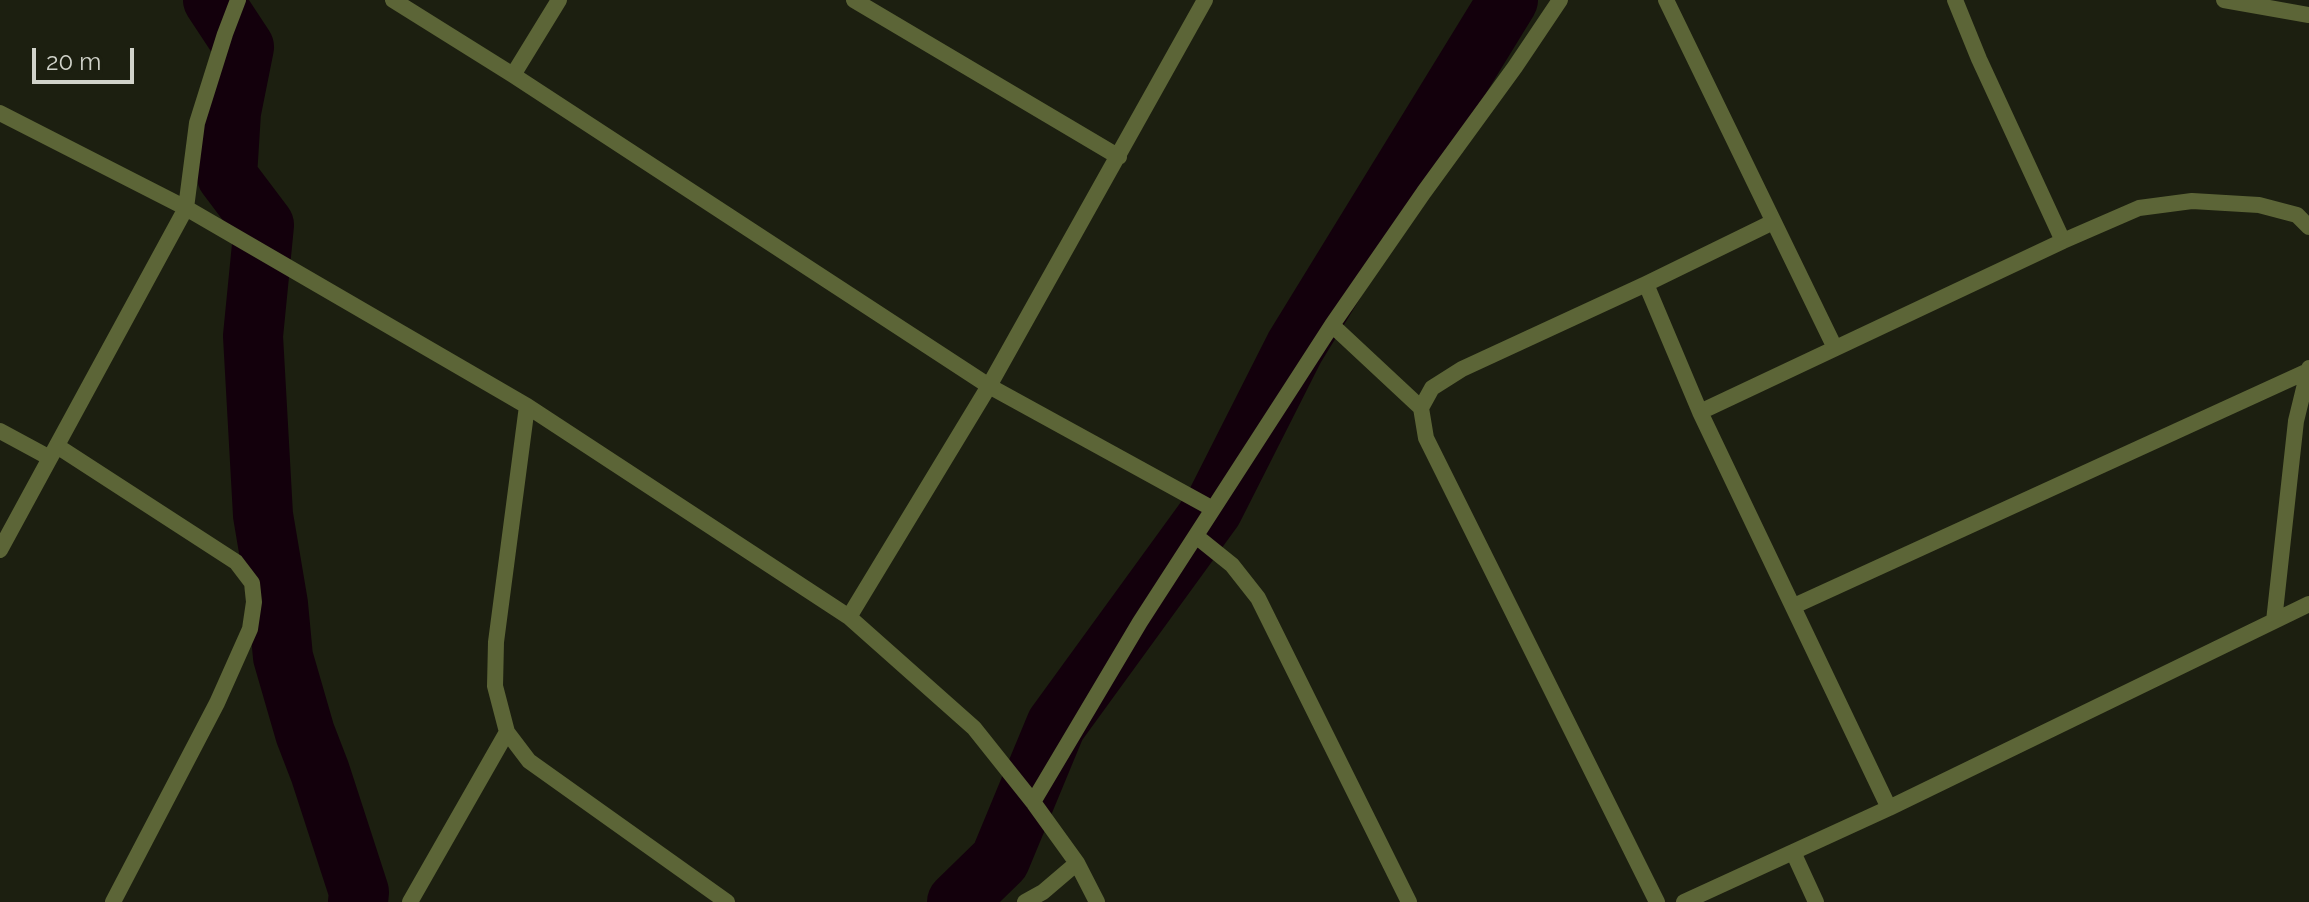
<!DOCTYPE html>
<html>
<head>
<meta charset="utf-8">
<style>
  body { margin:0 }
  #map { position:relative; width:2309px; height:902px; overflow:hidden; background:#1c1f10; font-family:Raleway,sans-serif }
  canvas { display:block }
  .scale { position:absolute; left:32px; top:48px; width:102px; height:36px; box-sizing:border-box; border:4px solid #d1d3ca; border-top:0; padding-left:10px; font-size:24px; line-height:28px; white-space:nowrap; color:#d1d3ca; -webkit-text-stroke:6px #1c1f10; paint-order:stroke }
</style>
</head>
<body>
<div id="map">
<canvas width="2309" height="902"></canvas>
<div class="scale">20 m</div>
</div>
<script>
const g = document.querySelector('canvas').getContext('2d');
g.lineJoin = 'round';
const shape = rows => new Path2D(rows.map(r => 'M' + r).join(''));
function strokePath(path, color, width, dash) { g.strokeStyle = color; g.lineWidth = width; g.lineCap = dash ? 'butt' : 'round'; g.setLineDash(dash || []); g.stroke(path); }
const river = shape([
  [213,0,244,47,231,112,227,176,264,225,253,336,263,515,278,604,283,657,305,733,320,772,359,892,358,902],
  [957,902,1000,860,1056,725,1213,509,1295,347,1508,0]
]);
const minor = shape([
  [393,0,513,75,989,386,1213,509],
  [854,0,1119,157],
  [1666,0,1835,348],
  [1955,0,1979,59,2063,241],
  [2224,0,2309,15],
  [513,75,559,0],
  [0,113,186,208,527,406,849,617,974,728,1033,802,1077,863,1097,902],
  [1646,284,1700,412,1889,808],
  [1332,325,1421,408],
  [527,406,496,642,495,686,507,732,529,761,727,902],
  [1700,412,2063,241,2139,208,2192,201,2259,205,2297,215,2309,227],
  [0,431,50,458],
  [57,446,236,562,252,583,254,602,250,629,217,703,113,902],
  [1196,536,1232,565,1258,598,1409,902],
  [0,550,186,208,197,123,225,34,238,0],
  [1794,606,2308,371],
  [849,617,989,386,1205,0],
  [2274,621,2296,421,2309,368],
  [1033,802,1140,622,1332,325,1424,192,1515,67,1560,0],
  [1793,852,1816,902],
  [410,902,507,732],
  [1025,902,1043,892,1077,863],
  [1657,902,1426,438,1421,408,1432,388,1462,369,1646,284,1773,222],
  [1684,902,1889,808,2309,604]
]);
strokePath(river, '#13000c', 60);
strokePath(minor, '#5c6537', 16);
</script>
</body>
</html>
